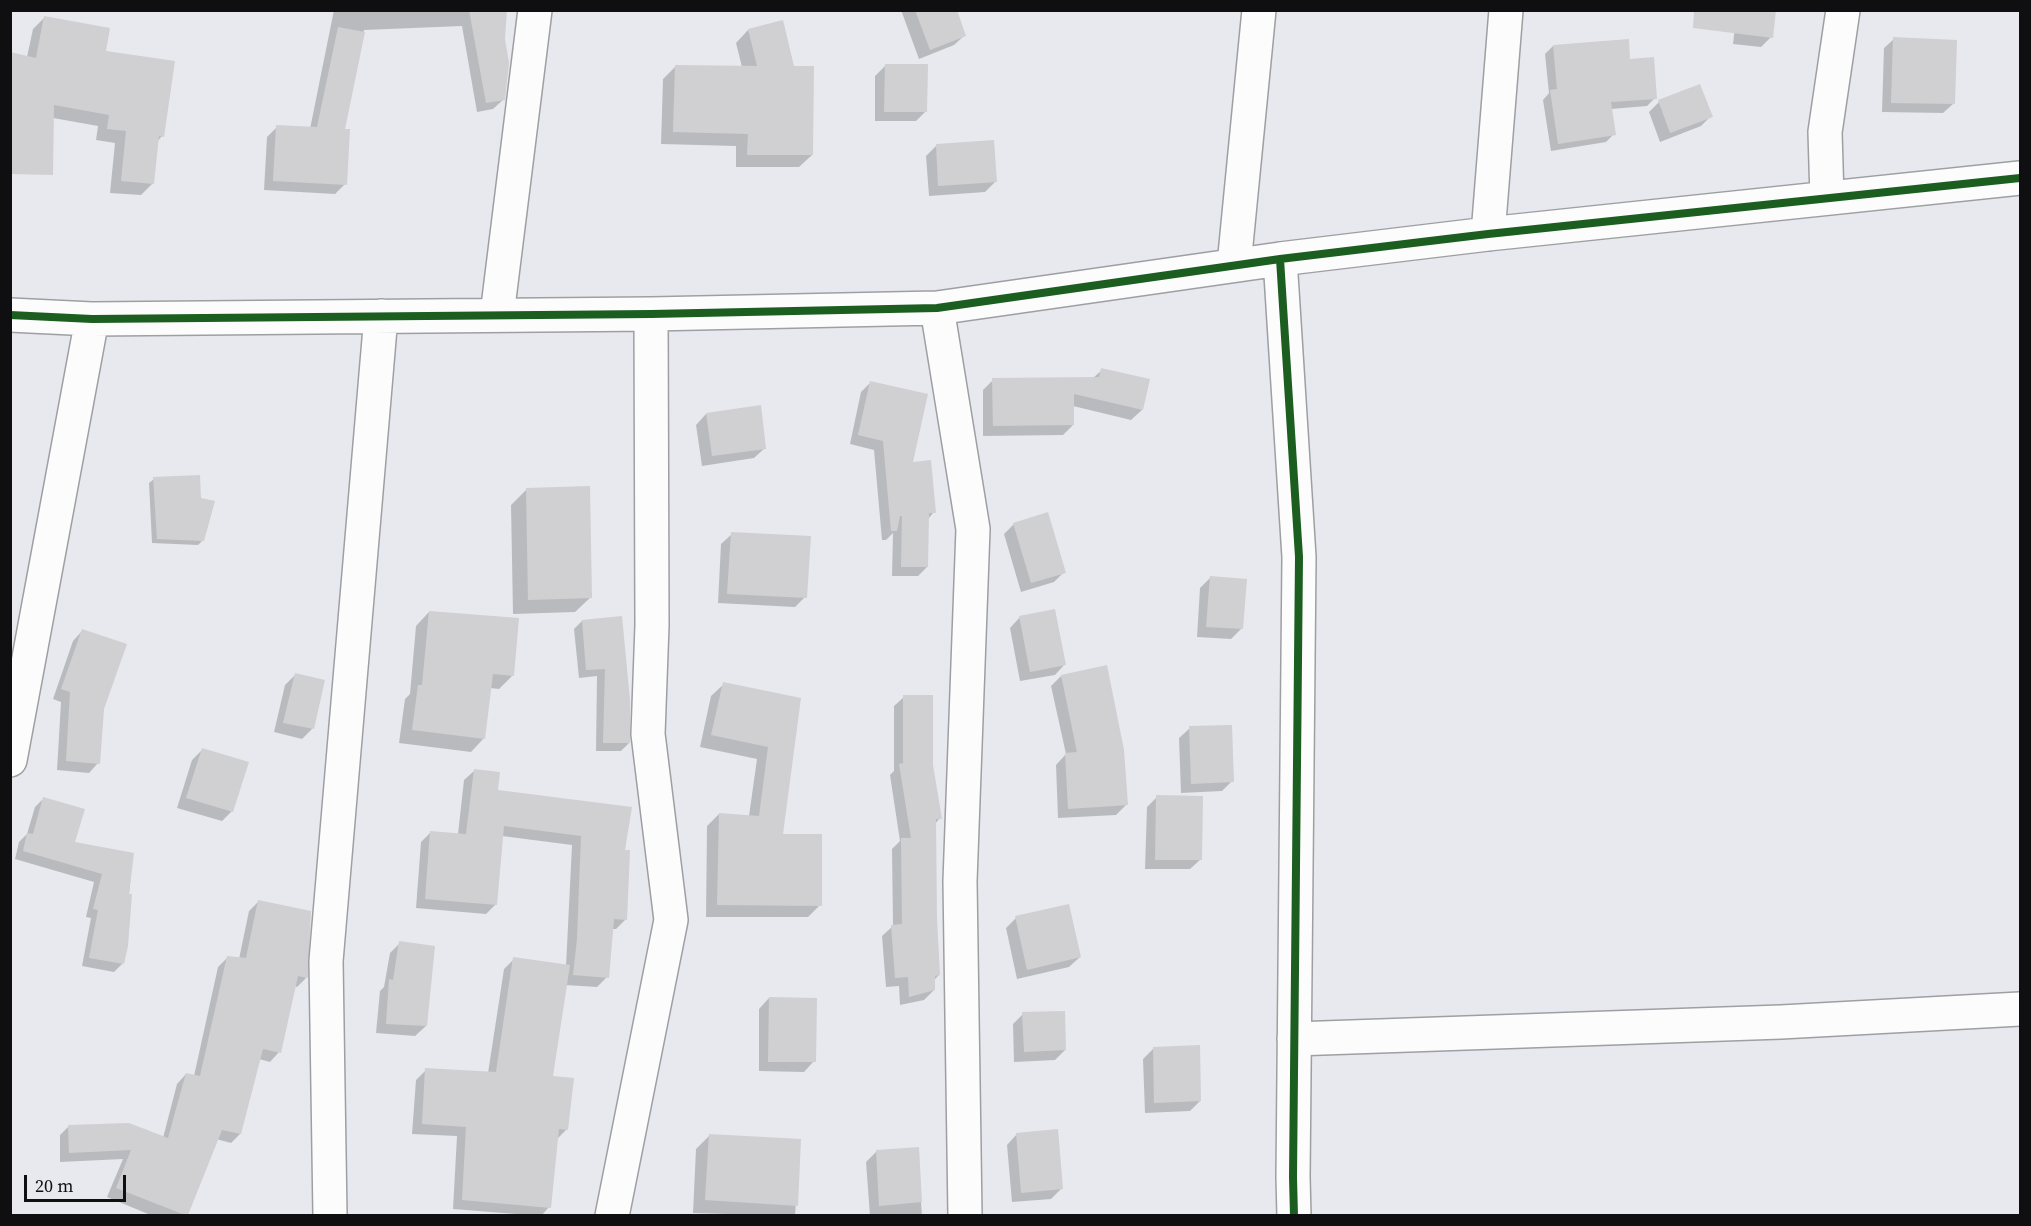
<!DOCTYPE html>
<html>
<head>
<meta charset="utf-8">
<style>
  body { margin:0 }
  #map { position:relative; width:2031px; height:1226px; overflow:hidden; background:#e8e9ee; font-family:"Source Serif 4",serif }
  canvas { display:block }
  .frame { position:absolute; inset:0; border:12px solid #0f0f12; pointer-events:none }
  .scale { position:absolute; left:24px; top:1175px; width:102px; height:27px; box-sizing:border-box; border:3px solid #0f0f12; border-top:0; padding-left:8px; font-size:18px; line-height:21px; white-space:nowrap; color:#0f0f12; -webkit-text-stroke:4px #e6e8f0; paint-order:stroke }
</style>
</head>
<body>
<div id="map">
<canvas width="2031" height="1226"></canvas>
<div class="frame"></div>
<div class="scale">20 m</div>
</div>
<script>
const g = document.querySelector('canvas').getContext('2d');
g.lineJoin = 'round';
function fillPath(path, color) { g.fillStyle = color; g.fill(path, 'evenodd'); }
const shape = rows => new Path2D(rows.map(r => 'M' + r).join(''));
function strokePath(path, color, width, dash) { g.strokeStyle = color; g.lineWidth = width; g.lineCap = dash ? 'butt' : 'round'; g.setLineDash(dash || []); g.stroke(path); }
const shadow = shape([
  [334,10,505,10,504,99,493,109,477,112,462,26,364,30,343,130,345,184,335,194,264,190,267,137,277,127,310,129],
  [901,10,955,10,965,35,954,45,919,59],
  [1737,10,1771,37,1761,47,1733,44],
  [45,17,104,52,162,136,157,142,153,183,141,195,110,193,115,143,96,140,98,126,53,118,27,57,33,29],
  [748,30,812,155,799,167,736,167,736,146,661,144,663,79,676,66,742,67,736,43],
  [1894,39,1953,104,1943,113,1882,112,1884,48],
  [1553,46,1655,98,1647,106,1611,109,1614,134,1606,142,1551,151,1543,100,1549,93,1545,54],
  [885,66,926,111,916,121,875,121,875,76],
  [1659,102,1711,116,1701,126,1660,142,1649,112],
  [936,146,995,182,985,192,929,196,926,156],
  [1102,370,1142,410,1131,420,1073,406,1073,425,1063,435,983,436,983,390,993,380,1093,378],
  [871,382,934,512,928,519,927,567,918,576,892,576,893,533,886,540,882,540,874,450,850,444,861,392],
  [706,414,765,448,754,458,702,466,696,425],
  [154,479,203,540,198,545,152,543,149,483],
  [526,490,591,597,575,612,513,614,511,505],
  [1014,524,1064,572,1054,582,1021,592,1004,534],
  [732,534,805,597,795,607,718,603,721,544],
  [1210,578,1242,628,1231,639,1197,637,1200,588],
  [429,612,512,676,499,689,490,688,484,738,471,752,399,743,405,699,410,694,416,626],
  [1020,617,1065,664,1055,675,1020,681,1010,628],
  [620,618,629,743,621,751,596,751,597,676,579,678,574,629,582,621],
  [82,631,102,709,98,763,89,773,57,770,61,702,53,699,73,641],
  [295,675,312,729,302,739,274,732,285,685],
  [1061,676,1126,805,1116,815,1058,818,1056,765,1066,754,1051,686],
  [724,684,799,699,781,836,820,905,808,917,706,917,707,826,719,814,749,816,757,759,700,747,711,696],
  [904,697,932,765,940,818,935,824,935,918,939,975,934,980,934,990,924,1000,900,1005,899,986,886,987,882,936,893,926,892,849,900,841,890,775,894,771,894,706],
  [1190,728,1232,781,1222,791,1181,793,1179,738],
  [202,750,232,811,222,821,177,808,192,760],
  [474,771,497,792,623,852,626,919,616,929,612,929,607,977,597,987,565,985,551,1077,567,1129,557,1139,549,1207,541,1216,453,1209,457,1136,412,1134,416,1080,426,1070,488,1073,504,969,514,959,566,966,572,845,502,836,496,904,486,914,416,908,421,842,431,832,458,834,464,780],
  [1157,797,1201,859,1190,869,1145,869,1147,807],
  [44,798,73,843,133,854,122,964,114,972,82,966,91,918,86,917,94,882,15,859,19,842,27,834,35,807],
  [258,902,306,978,297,987,294,986,279,1052,270,1062,259,1059,240,1134,231,1143,216,1139,186,1216,147,1216,148,1214,107,1197,123,1159,60,1162,60,1135,69,1126,163,1138,177,1084,186,1074,194,1076,218,967,227,958,239,959,249,911],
  [1016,918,1080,957,1069,967,1017,979,1006,928],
  [400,943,426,1026,415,1036,376,1033,380,991,384,987,390,953],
  [769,998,814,1061,804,1072,759,1071,759,1009],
  [1023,1014,1065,1050,1055,1060,1014,1062,1013,1024],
  [1154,1048,1200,1101,1190,1111,1145,1113,1143,1059],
  [1017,1134,1062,1188,1051,1199,1012,1202,1007,1145],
  [710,1135,800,1141,795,1216,693,1213,696,1149],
  [917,1149,922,1216,870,1216,866,1162,876,1152]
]);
const building = shape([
  [469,10,507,10,505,39,509,63,505,100,486,103],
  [915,10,957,10,966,36,930,50],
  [1694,10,1776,10,1773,38,1693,28],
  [44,16,110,28,106,51,175,61,164,137,159,136,154,184,121,181,126,131,107,129,109,115,54,105,53,175,10,174,10,52,36,58],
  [783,20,794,66,814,66,813,155,747,155,748,134,673,132,675,65,757,66,748,29],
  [338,27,365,32,345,129,350,129,347,185,273,181,276,125,317,127],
  [1893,37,1957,40,1955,104,1891,103],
  [1629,39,1630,59,1654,57,1657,99,1611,102,1616,135,1558,144,1550,90,1557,89,1553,45],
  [885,64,928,64,927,112,884,112],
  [1700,84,1713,117,1670,133,1658,100],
  [994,140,997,182,938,186,936,144],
  [1101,368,1150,379,1143,410,1074,394,1074,425,993,426,992,378,1099,377],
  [870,381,928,394,913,462,931,460,936,513,929,513,928,567,901,567,902,516,900,516,897,531,891,531,883,441,858,435],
  [761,405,766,449,712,456,706,413],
  [200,475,201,498,215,501,204,541,157,539,153,477],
  [590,486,592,598,528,600,526,488],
  [1048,512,1066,573,1031,583,1013,523],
  [731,532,811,536,807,598,727,594],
  [1210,576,1247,579,1243,629,1206,627],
  [1055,609,1066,665,1030,672,1019,616],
  [429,611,519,618,514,676,493,674,485,739,412,730,418,685,422,685],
  [622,616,630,700,630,743,603,743,605,669,586,670,582,620],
  [82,629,127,644,104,709,100,764,66,761,70,692,61,689],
  [1107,665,1124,750,1128,805,1068,809,1065,753,1077,752,1061,675],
  [295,673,325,680,314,729,283,723],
  [723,682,801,698,783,834,822,834,822,906,717,905,719,813,759,816,768,747,711,735],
  [903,695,933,695,933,765,942,819,936,819,937,918,940,975,935,976,935,990,909,997,908,977,895,978,891,925,902,924,901,838,911,838,899,764,903,763],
  [1232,725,1234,782,1191,784,1189,726],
  [202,748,249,762,233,812,186,798],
  [474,769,500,772,498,790,632,807,625,850,630,850,627,920,614,919,609,978,573,975,577,939,581,836,504,826,497,905,425,899,430,831,466,834],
  [1156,795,1203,796,1202,860,1155,860],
  [43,797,85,809,75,842,134,853,129,894,132,894,128,946,124,964,89,958,98,910,93,909,102,874,23,851,27,833,33,834],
  [258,900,311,911,308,978,298,976,281,1053,263,1049,241,1134,222,1130,188,1215,185,1215,116,1188,131,1150,69,1153,68,1125,129,1123,168,1138,186,1073,200,1076,227,956,246,958],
  [1069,904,1081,957,1027,970,1015,916],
  [399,941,435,946,427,1026,386,1024,389,979,393,980],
  [513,957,570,965,553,1076,574,1078,568,1130,559,1129,551,1208,462,1200,466,1127,422,1124,425,1068,496,1072],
  [769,997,817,998,816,1062,768,1062],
  [1065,1011,1066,1050,1024,1052,1022,1012],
  [1200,1045,1201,1101,1154,1103,1153,1047],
  [1058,1129,1063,1189,1021,1193,1016,1133],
  [709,1134,801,1139,798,1206,705,1200],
  [919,1147,922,1202,879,1206,876,1150]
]);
const minor = shape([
  [1827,198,1825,132,1843,10],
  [1488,234,1506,10],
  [1280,259,1299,557,1293,1177,1294,1216],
  [1234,265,1259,10],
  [937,308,973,529,960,881,965,1216],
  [10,315,92,319,651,314,937,308,1280,259,1488,234,2020,178],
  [497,315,535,10],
  [10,760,92,319],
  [1294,1039,1781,1022,2020,1009],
  [330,1216,326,961,381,316],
  [612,1216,671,920,648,734,652,625,651,314]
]);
const cycleway = shape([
  [1280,259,1299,557,1293,1177,1294,1216],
  [10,315,92,319,651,314,937,308,1280,259,1488,234,2020,178]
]);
fillPath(shadow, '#0003');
fillPath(building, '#d0cfd1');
strokePath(minor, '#9e9fa3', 36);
strokePath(minor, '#fcfcfc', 33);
strokePath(cycleway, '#1b5e20', 8);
</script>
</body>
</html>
